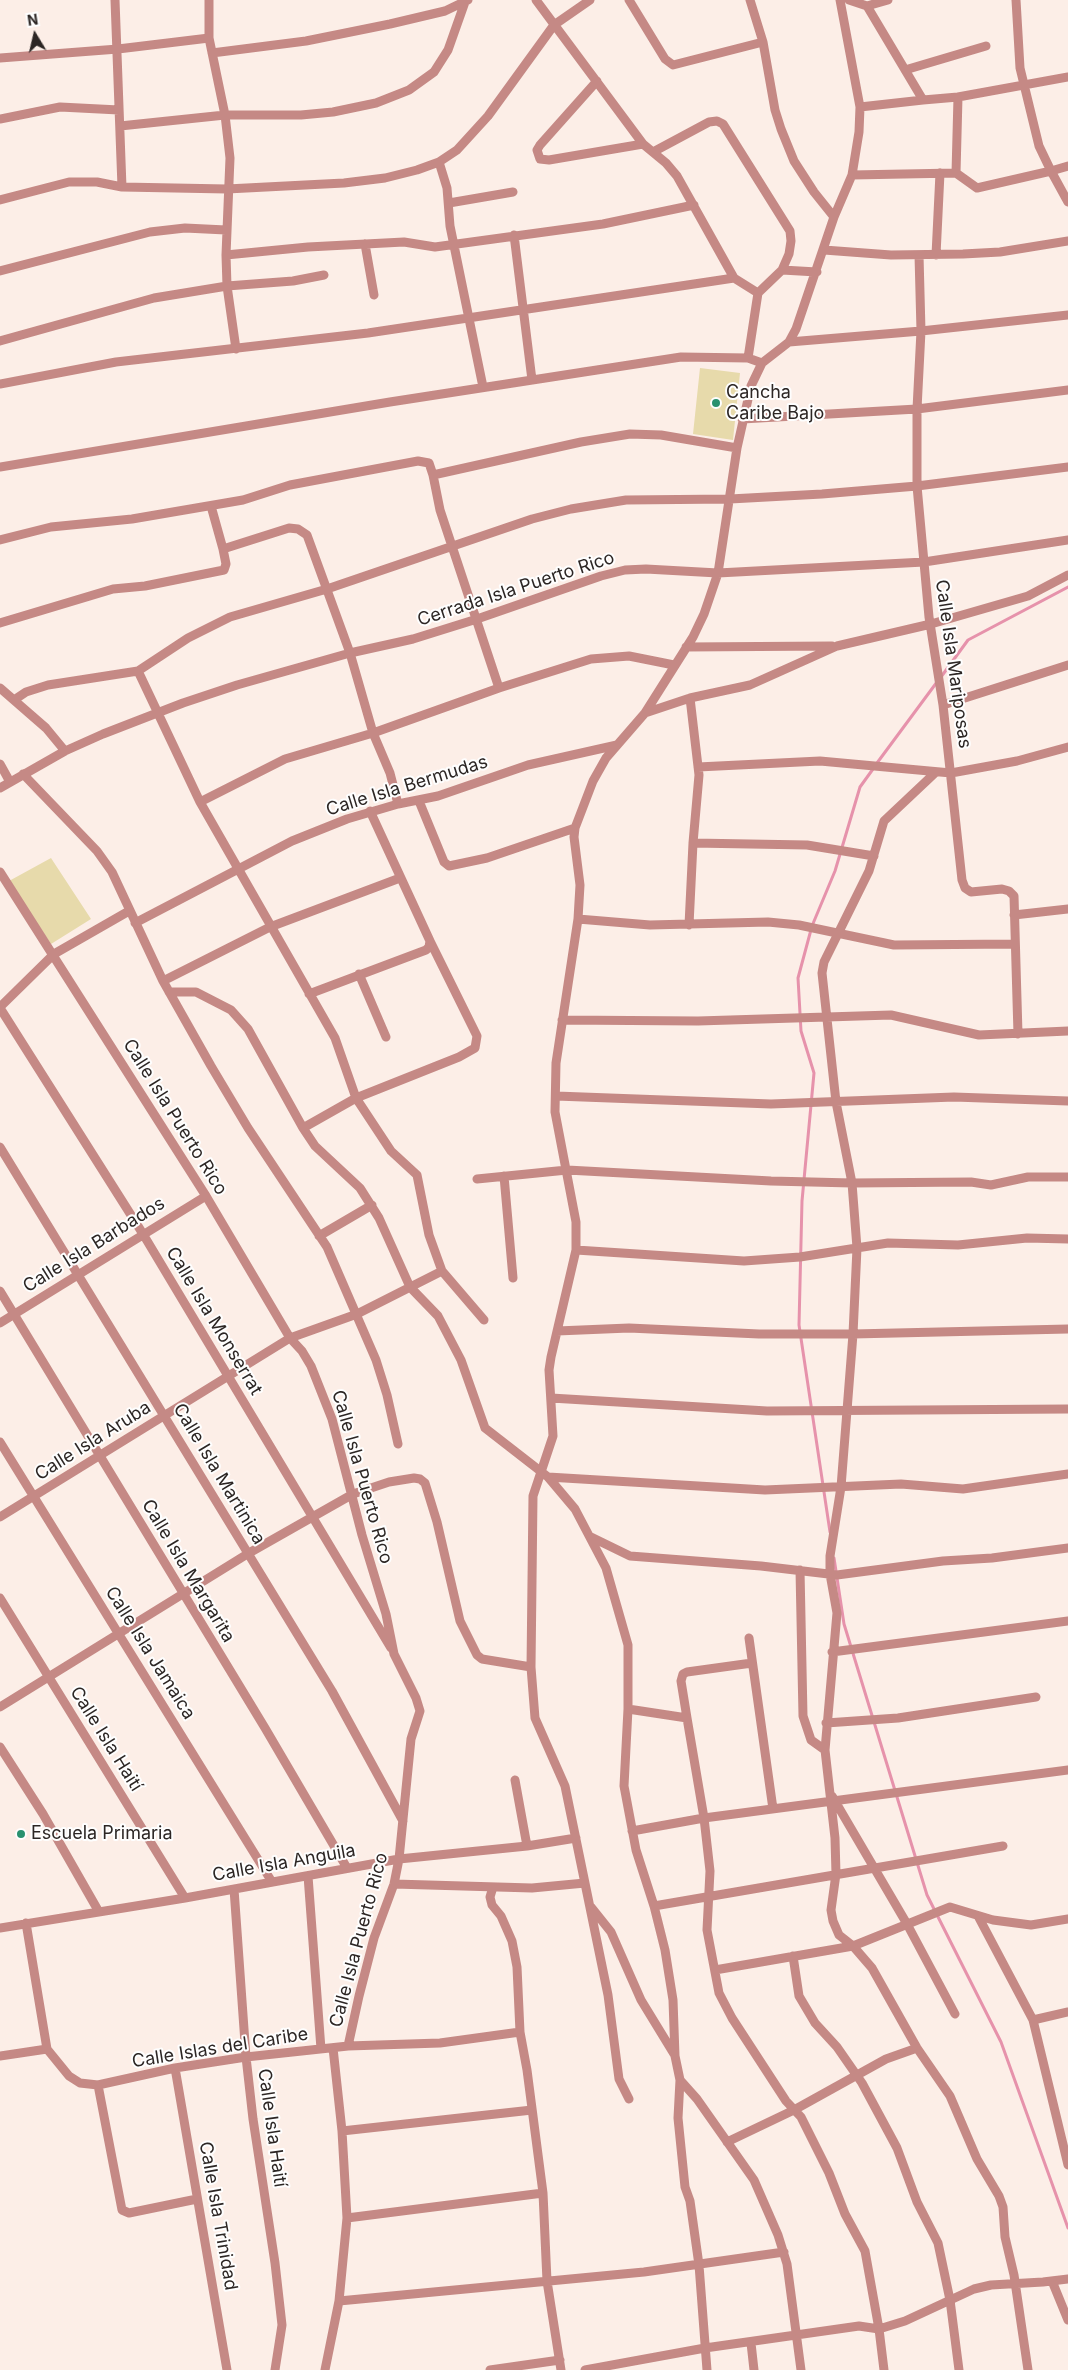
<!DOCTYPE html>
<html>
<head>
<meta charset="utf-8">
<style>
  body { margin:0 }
  #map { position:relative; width:1068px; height:2370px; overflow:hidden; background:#fceee7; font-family:Inter,sans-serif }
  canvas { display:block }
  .north { position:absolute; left:10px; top:10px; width:50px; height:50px; -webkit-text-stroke:4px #fefefe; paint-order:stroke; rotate:351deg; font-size:14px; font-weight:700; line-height:20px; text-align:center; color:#2c2624 }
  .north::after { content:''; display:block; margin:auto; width:18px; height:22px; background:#2c2624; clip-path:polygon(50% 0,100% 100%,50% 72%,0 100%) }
</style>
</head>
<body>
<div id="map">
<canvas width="1068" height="2370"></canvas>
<div class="north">N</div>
</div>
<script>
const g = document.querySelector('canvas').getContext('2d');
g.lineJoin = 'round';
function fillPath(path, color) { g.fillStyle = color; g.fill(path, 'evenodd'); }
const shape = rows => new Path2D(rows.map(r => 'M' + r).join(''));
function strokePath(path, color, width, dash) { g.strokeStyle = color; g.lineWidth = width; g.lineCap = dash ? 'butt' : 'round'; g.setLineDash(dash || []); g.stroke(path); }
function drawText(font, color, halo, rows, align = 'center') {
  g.font = font + ' Inter,sans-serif'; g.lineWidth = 4; g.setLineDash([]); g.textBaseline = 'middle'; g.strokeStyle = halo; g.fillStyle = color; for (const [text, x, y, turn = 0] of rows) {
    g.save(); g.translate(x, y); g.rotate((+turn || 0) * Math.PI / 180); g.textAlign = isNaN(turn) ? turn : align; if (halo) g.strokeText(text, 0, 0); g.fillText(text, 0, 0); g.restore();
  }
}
const green = shape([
  [700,368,740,373,733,440,693,434],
  [51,858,91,919,51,944,9,881]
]);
const stream = shape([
  [941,677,968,640,1068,587],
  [877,763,937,682],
  [830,1532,799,1325,802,1201,814,1073,801,1031,798,978,812,926,835,871,860,787,873,769],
  [834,1558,844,1624,927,1895,1001,2042,1068,2228]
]);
const minor = shape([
  [115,0,122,187],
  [209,0,209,38,225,115,230,158,226,255,227,286,236,349],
  [536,0,643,144,666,163,677,176,734,278,758,293,748,358],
  [629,0,665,59,673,65,763,42],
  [750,0,763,42,775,110,781,129,794,161,814,192,834,217],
  [849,0,867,6,923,100,958,97,956,173,977,188,1051,171,1068,202],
  [1016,0,1020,68,1039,146,1051,171,1068,166],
  [867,6,888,0],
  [212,53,306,41,390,24,445,11,468,0],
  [0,58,118,49,209,38],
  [905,70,986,46],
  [597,81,540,145,537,150,540,159,549,160,643,144],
  [958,97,1068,77],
  [860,107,923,100],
  [0,119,60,107,119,110],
  [120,126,225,115,301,115,333,112,376,103,409,90,434,72,448,50,465,2],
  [653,152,709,122,717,121,723,124,790,231,791,241,789,254,782,270,758,293],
  [439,162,447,188,450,226,483,387],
  [852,175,956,173],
  [0,200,69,182,97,182,122,187,227,189,344,183,385,178,417,170,439,162,457,150,488,116,554,25,590,0],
  [449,203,513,192],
  [514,235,532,380],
  [365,244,374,295],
  [824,250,891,255,963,254,1000,252,1068,241],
  [226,255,308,247,404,242,435,247,603,224,694,205],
  [919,255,921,331,917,409,917,486,929,617,943,705,962,880,965,888,971,892,1002,889,1009,891,1014,896,1018,1034],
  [936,255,940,173],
  [782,270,817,272],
  [0,271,150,232,185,228,226,230],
  [0,341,154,298,227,286,293,281,324,275],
  [789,342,921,331,1068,315],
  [0,384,116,362,368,333,734,278],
  [742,419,917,409,1068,390],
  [0,467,390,402,681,357,748,358,762,363],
  [433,475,440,510,499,688],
  [0,540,51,527,132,519,243,500,290,485,418,461,429,463,433,475,581,442,630,434,661,435,737,448],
  [223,549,289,528,298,529,307,535,350,653,373,733,390,773,398,804],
  [0,623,113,589,145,586,224,570,226,564,223,549,211,506],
  [686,647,832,646],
  [138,671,200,802,335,1038,356,1098,391,1151,417,1175,429,1235,442,1271,484,1320],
  [0,688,46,728,65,751],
  [14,700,26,692,48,685,138,671,188,638,230,617,327,589,532,519,571,509,626,500,730,499,822,494,917,486,1068,467],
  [943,705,1068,665],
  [645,713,690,698,750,685,837,646,931,624,1028,596,1068,575],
  [0,764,10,782],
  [698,767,820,761,951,773,1017,761,1068,747],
  [936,772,884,821,869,871,824,962,822,973,836,1102,852,1183,857,1248,853,1334,841,1487,830,1556,830,1574,837,1613,825,1750,835,1838,836,1874,831,1910,833,1921,839,1935,853,1946,872,1968,917,2048,950,2096,977,2159,999,2196,1003,2207,1005,2237,1014,2275,1028,2370],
  [23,774,97,851,112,872,163,981,211,1066,248,1128,327,1247,376,1360,387,1395,398,1444],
  [0,788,65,751,103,734,183,703,237,685,350,653,413,639,477,619,601,576,625,570,646,569,718,573,924,562,1068,540],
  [419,801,444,862,449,866,487,858,575,828],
  [200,802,285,759,373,733,499,688,591,659,629,656,674,665],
  [693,843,807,845,874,856],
  [0,872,206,1196,290,1338,302,1351,311,1366,332,1419,362,1535,386,1614,394,1654,416,1698,420,1711,411,1739,399,1859,394,1884,374,1938,359,1996,348,2046],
  [1014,915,1068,909],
  [578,919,650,925,768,922,799,925,894,945,1015,944],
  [135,923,292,841,347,819,398,804,438,796,528,765,617,745],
  [689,925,693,843,699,775,690,698],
  [359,974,386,1037],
  [163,981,270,927,400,878],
  [169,992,196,992,231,1010,248,1029,303,1128,315,1146,360,1188,379,1218,410,1287,438,1316,461,1360,485,1428,548,1477,575,1509,606,1568,628,1645,628,1709,624,1786,636,1850,654,1906,665,1950,673,2000,675,2056,680,2080,678,2118,685,2187,690,2201,699,2265,707,2370],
  [309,994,426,950,429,947,430,941,370,811],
  [0,1007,54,954,129,911],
  [0,1008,143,1234,391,1648],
  [562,1020,698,1021,891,1015,979,1035,1068,1031],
  [556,1096,771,1104,954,1097,1068,1101],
  [303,1128,356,1098,459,1057,475,1048,477,1036,430,941],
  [0,1147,332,1691,403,1821],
  [504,1176,513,1278],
  [477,1179,567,1170,771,1181,852,1183,971,1182,991,1185,1028,1177,1068,1177],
  [319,1236,372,1205],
  [576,1250,744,1261,800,1257,888,1243,958,1245,1027,1238,1068,1239],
  [0,1291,265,1728,347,1868],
  [0,1323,206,1196],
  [557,1331,629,1328,759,1334,853,1334,1068,1329],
  [551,1398,767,1411,1068,1409],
  [0,1442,272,1882],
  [548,1477,765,1490,901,1484,963,1489,1068,1474],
  [0,1517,290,1338,357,1314,442,1271],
  [591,1537,630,1556,761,1566,837,1575,943,1561,992,1558,1068,1548],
  [800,1570,803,1716,811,1740,825,1750],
  [0,1598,185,1898],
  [749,1638,773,1809],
  [832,1652,1068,1621],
  [752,1663,687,1672,683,1674,681,1681,687,1718,704,1818,1068,1770],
  [531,1667,533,1496,553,1436,549,1370,551,1357,576,1250,576,1222,555,1112,556,1063,578,919,580,885,574,837,575,828,593,781,606,758,645,713,693,637,704,614,718,573,737,448,751,386,762,363,789,342,796,329,834,217,852,175,859,132,860,107,840,0],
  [0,1707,249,1553,353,1494,389,1482,414,1478,420,1479,425,1483,437,1522,460,1621,477,1655,482,1659,531,1667,535,1718,565,1786,608,1995,619,2079,629,2099],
  [628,1709,687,1718],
  [826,1723,898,1718,1036,1697],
  [0,1747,43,1814,99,1912],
  [515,1780,527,1846],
  [832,1796,907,1924,955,2014],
  [632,1831,704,1818,710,1871,707,1930,719,1993,732,2018,786,2101,801,2117,829,2173,845,2214,865,2251,879,2329,884,2370],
  [308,1876,321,2049],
  [394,1884,532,1888,585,1883],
  [493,1887,490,1897,492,1905,501,1916,512,1941,517,1967,520,2032,527,2070,543,2193,547,2281,561,2370],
  [234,1889,246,2057,253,2119,275,2263,282,2325,275,2370],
  [654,1906,1003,1846],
  [591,1907,611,1932,641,2000,674,2054],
  [978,1916,1033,2020,1068,2165],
  [26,1923,47,2049],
  [0,1928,185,1898,399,1859,527,1846,576,1838],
  [793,1956,799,1996,815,2023,837,2047,862,2083,897,2148,917,2202,938,2243,950,2300,959,2370],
  [715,1970,853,1946,950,1907,993,1920,1031,1925,1068,1919],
  [1033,2020,1068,2012],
  [0,2056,47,2049,69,2076,80,2083,98,2085,175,2068,246,2057,348,2046,440,2043,520,2032],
  [175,2068,227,2370],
  [680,2080,697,2099,754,2180,778,2235,787,2264,801,2370],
  [98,2085,122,2210,129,2213,197,2199],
  [342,2131,532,2110],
  [727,2142,794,2110,886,2059,917,2048],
  [347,2218,543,2193],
  [1052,2281,1068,2320],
  [339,2301,644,2272,784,2252],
  [751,2343,754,2370],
  [325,2370,339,2301,347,2218,342,2131,333,2048],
  [490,2370,560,2360],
  [585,2370,705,2348,859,2326,879,2329,905,2321,974,2289,991,2285,1043,2282,1068,2279]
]);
const markers = [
  [716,403,5,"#28916f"],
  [21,1834,5,"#28916f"]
];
const poiNames = [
  ["Cancha",726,393],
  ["Caribe Bajo",726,414],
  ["Escuela Primaria",31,1834]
];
const streetNames = [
  ["Cerrada Isla Puerto Rico",516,589,-18],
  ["Calle Isla Mariposas",953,664,82],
  ["Calle Isla Bermudas",407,786,-17],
  ["Calle Isla Puerto Rico",175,1117,58],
  ["Calle Isla Barbados",94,1245,-32],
  ["Calle Isla Monserrat",214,1321,59],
  ["Calle Isla Aruba",93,1441,-32],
  ["Calle Isla Martinica",219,1474,59],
  ["Calle Isla Puerto Rico",362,1477,74],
  ["Calle Isla Margarita",188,1571,59],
  ["Calle Isla Jamaica",150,1653,58],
  ["Calle Isla Haití",106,1739,58],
  ["Calle Isla Anguila",284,1863,-10],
  ["Calle Isla Puerto Rico",359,1940,-75],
  ["Calle Islas del Caribe",220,2048,-9],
  ["Calle Isla Haití",272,2128,82],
  ["Calle Isla Trinidad",218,2216,80]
];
fillPath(green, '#e7daab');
strokePath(stream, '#e692ab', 3);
strokePath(minor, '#c58985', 9);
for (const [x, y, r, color] of markers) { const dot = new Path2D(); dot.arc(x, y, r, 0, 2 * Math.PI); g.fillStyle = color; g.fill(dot); strokePath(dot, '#fefefe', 2); }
drawText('18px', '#2c2624', '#fefefe', poiNames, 'left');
drawText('18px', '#2c2624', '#fefefe', streetNames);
</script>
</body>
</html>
